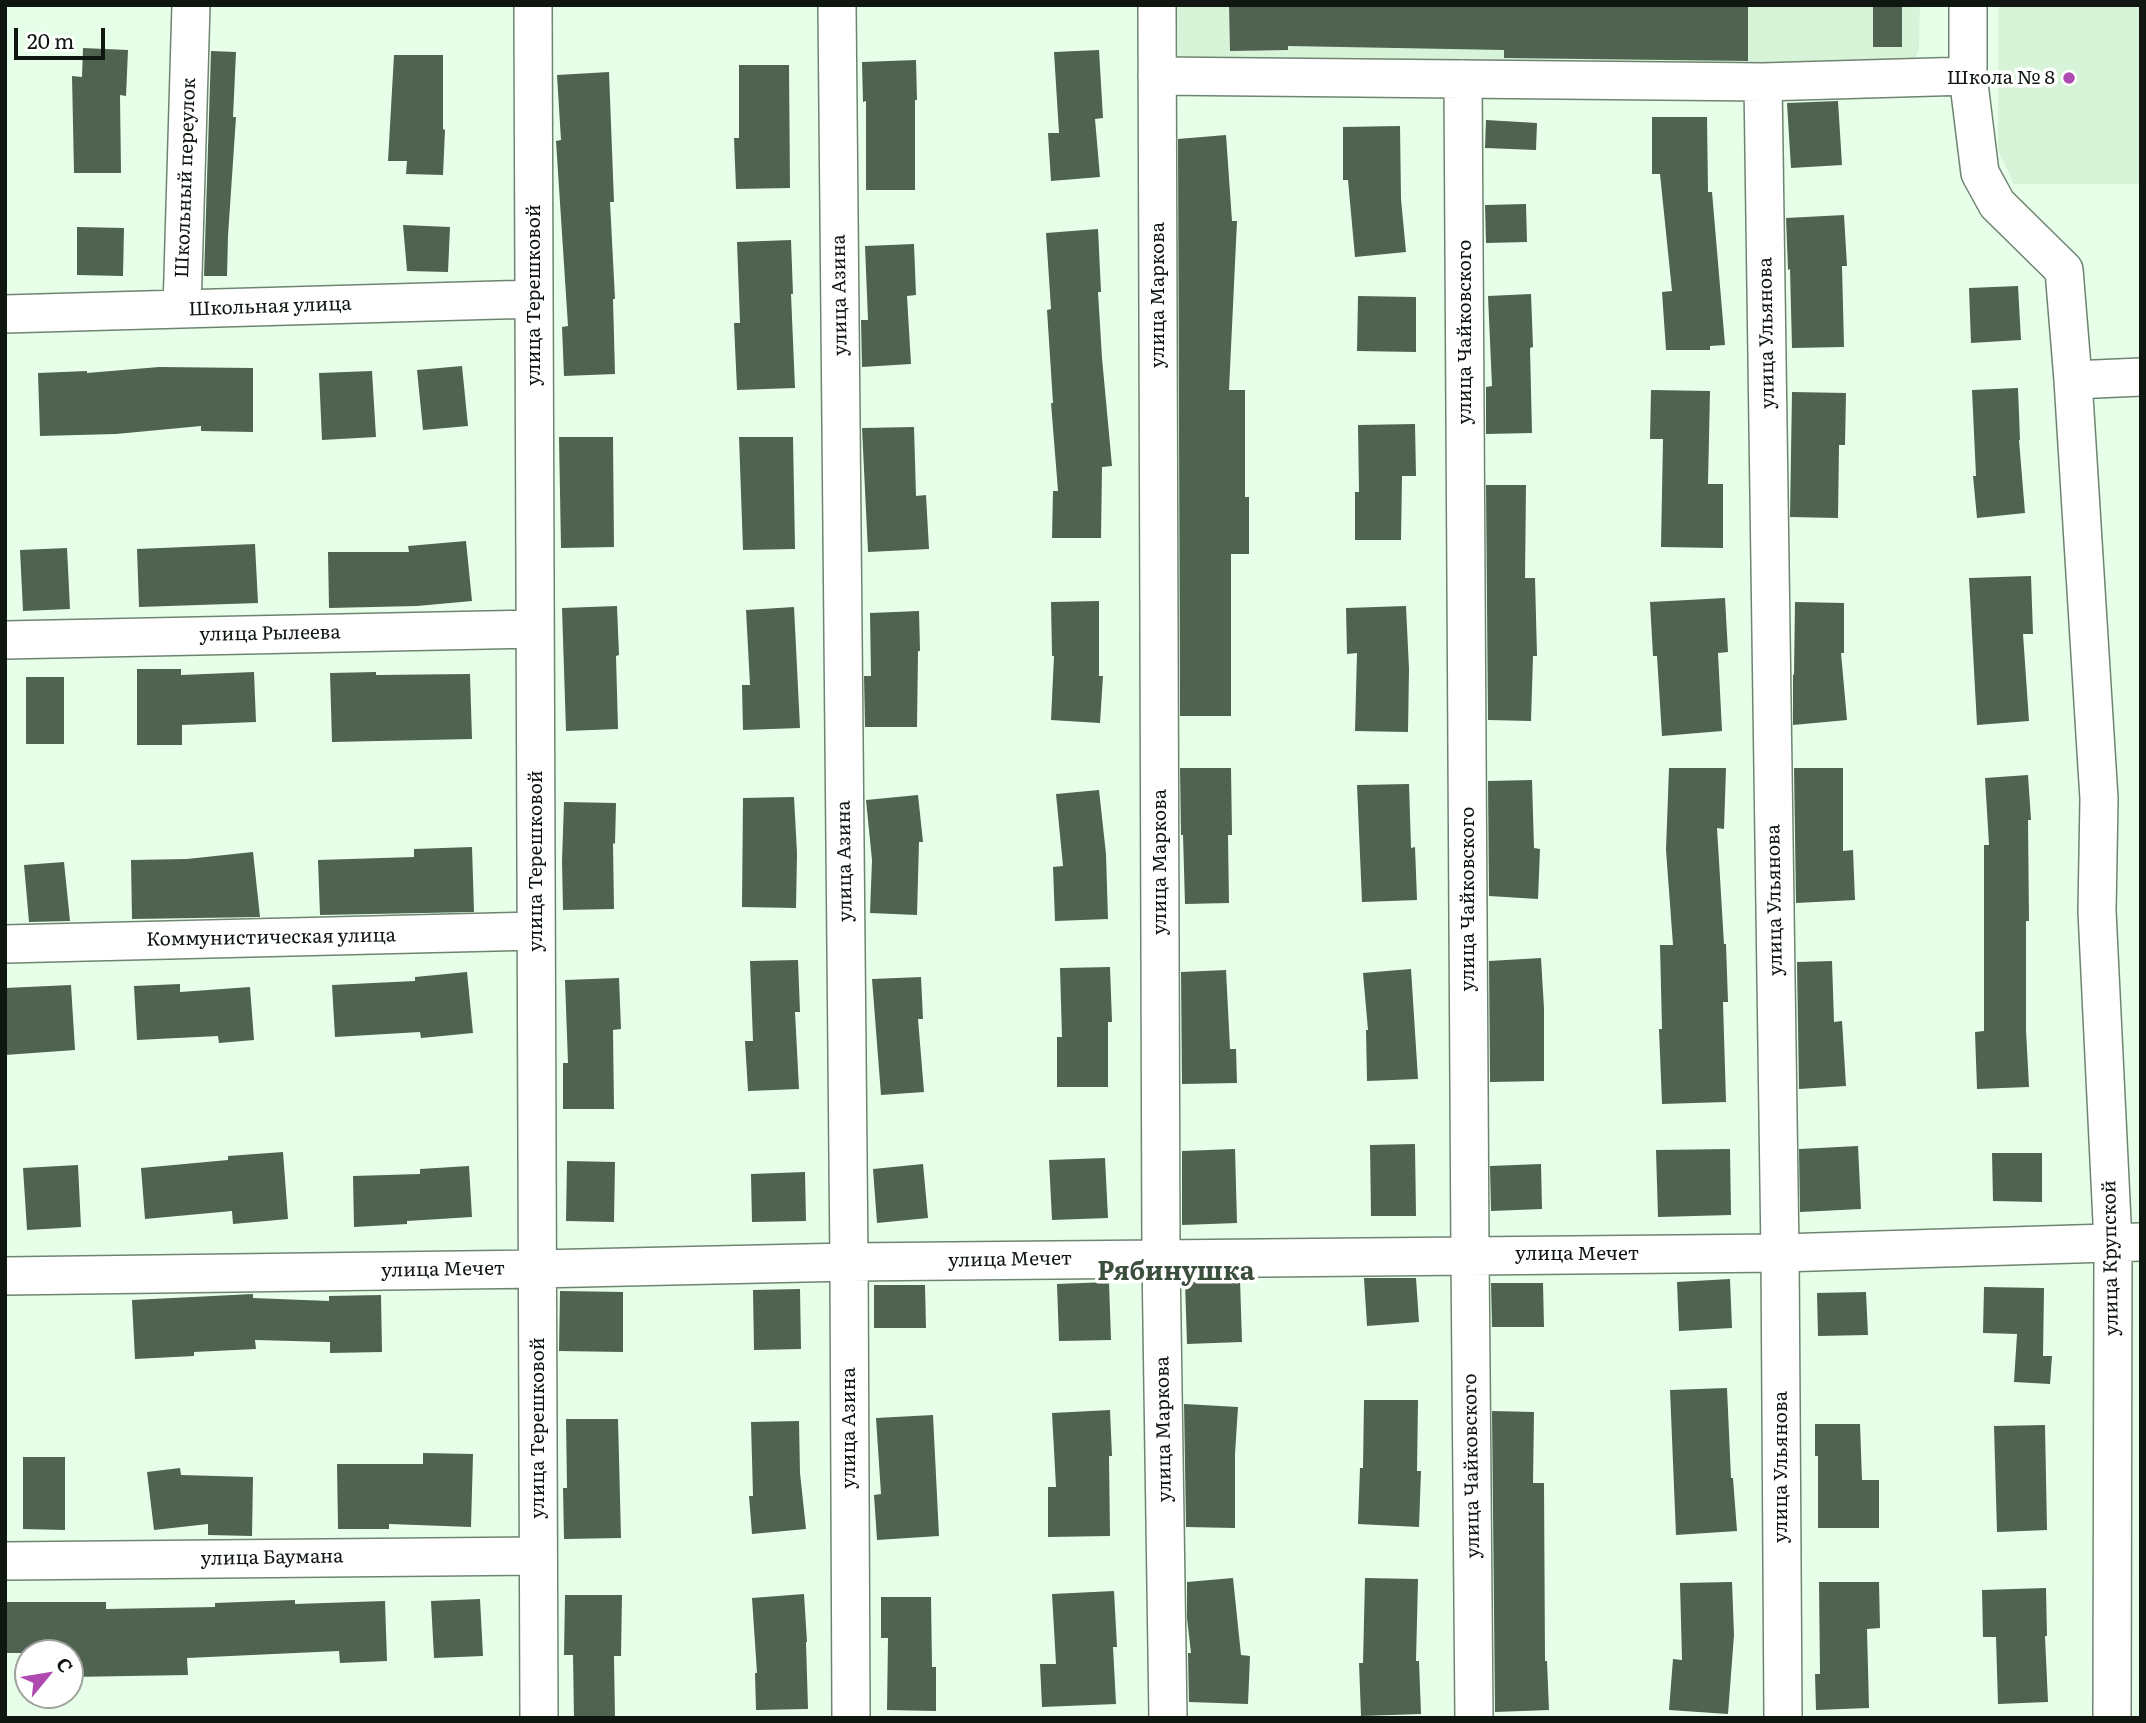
<!DOCTYPE html>
<html>
<head>
<meta charset="utf-8">
<style>
  body { margin:0 }
  #map { position:relative; width:2146px; height:1723px; overflow:hidden; background:#e7ffe8; font-family:Literata,serif }
  canvas { display:block }
  .frame { position:absolute; inset:0; border:7px solid #0f1710; pointer-events:none }
  .north { position:absolute; left:14px; top:1639px; width:70px; height:70px; box-sizing:border-box; background:#fff; border:2px solid #9fa29f; border-radius:50%; rotate:60deg; font-size:19px; font-weight:700; line-height:28px; text-align:center; color:#0f1710 }
  .north::after { content:''; display:block; margin:auto; width:24px; height:32px; background:#ae4ab0; clip-path:polygon(50% 0,100% 100%,50% 72%,0 100%) }
  .scale { position:absolute; left:14px; top:28px; width:91px; height:32px; box-sizing:border-box; border:4px solid #0f1710; border-top:0; padding-left:9px; font-size:21px; line-height:24px; white-space:nowrap; color:#0f1710; -webkit-text-stroke:5px #fff; paint-order:stroke }
</style>
</head>
<body>
<div id="map">
<canvas width="2146" height="1723"></canvas>
<div class="frame"></div>
<div class="north">С</div>
<div class="scale">20 m</div>
</div>
<script>
const g = document.querySelector('canvas').getContext('2d');
g.lineJoin = 'round';
function fillPath(path, color) { g.fillStyle = color; g.fill(path, 'evenodd'); }
const shape = rows => new Path2D(rows.map(r => 'M' + r).join(''));
function strokePath(path, color, width, dash) { g.strokeStyle = color; g.lineWidth = width; g.lineCap = dash ? 'butt' : 'round'; g.setLineDash(dash || []); g.stroke(path); }
function drawText(font, color, halo, rows, align = 'center') {
  g.font = font + ' Literata,serif'; g.lineWidth = 7; g.setLineDash([]); g.textBaseline = 'middle'; g.strokeStyle = halo; g.fillStyle = color; for (const [text, x, y, turn = 0] of rows) {
    g.save(); g.translate(x, y); g.rotate((+turn || 0) * Math.PI / 180); g.textAlign = isNaN(turn) ? turn : align; if (halo) g.strokeText(text, 0, 0); g.fillText(text, 0, 0); g.restore();
  }
}
const built = shape([
  [1177,5,1920,5,1919,50,1911,66,1178,61],
  [1998,5,2141,5,2141,184,2014,184,1998,150]
]);
const building = shape([
  [1229,5,1748,5,1748,61,1504,58,1504,50,1288,46,1288,50,1230,51],
  [1873,5,1902,5,1902,47,1873,47],
  [83,48,128,50,126,96,120,95,121,173,74,173,72,76,82,77],
  [1099,50,1103,118,1095,119,1100,177,1051,181,1048,133,1059,133,1054,52],
  [211,51,236,52,233,117,236,117,228,236,227,276,204,276],
  [394,55,443,55,443,129,445,130,443,175,406,174,407,161,388,161],
  [916,60,917,100,915,100,915,190,866,190,866,101,863,102,862,62],
  [739,65,789,65,790,188,736,189,734,138,739,138],
  [609,72,614,202,610,202,615,299,613,299,615,374,564,376,562,327,568,326,556,141,561,140,557,75],
  [1838,101,1842,165,1791,168,1787,103],
  [1652,117,1707,117,1708,192,1712,192,1725,345,1710,346,1710,350,1666,350,1662,292,1672,291,1660,174,1652,174],
  [1486,120,1537,123,1536,150,1485,148],
  [1400,126,1401,199,1406,252,1355,257,1348,180,1343,180,1343,127],
  [1226,135,1232,221,1237,221,1229,390,1245,390,1245,497,1249,497,1249,554,1231,554,1231,716,1180,716,1178,139],
  [1526,204,1527,242,1486,243,1485,205],
  [1844,215,1847,266,1842,266,1844,347,1792,348,1790,269,1788,270,1786,218],
  [403,225,450,227,448,272,407,271],
  [77,227,124,228,123,276,77,275],
  [1098,229,1101,292,1098,292,1102,358,1112,466,1102,467,1101,538,1052,538,1053,491,1058,491,1051,403,1053,403,1047,310,1051,309,1046,233],
  [791,240,793,294,791,294,795,388,737,390,734,323,740,323,737,242],
  [914,244,916,295,907,296,911,364,862,367,861,320,868,320,865,246],
  [2018,286,2021,340,1971,343,1969,288],
  [1531,294,1533,347,1530,348,1532,433,1486,434,1486,387,1492,386,1488,296],
  [1358,296,1416,297,1416,352,1357,351],
  [462,366,468,426,423,430,417,370],
  [159,367,253,368,253,432,201,431,201,426,116,434,40,436,38,373,87,371,87,373],
  [372,371,376,437,322,440,319,373],
  [2018,388,2020,440,2019,440,2025,513,1977,518,1973,476,1976,476,1972,390],
  [1651,390,1710,391,1708,484,1723,484,1723,548,1661,547,1663,439,1650,439],
  [1792,392,1846,393,1845,445,1839,445,1838,518,1790,517],
  [1415,424,1416,476,1402,476,1401,540,1355,540,1355,492,1359,492,1358,425],
  [914,427,916,496,926,495,929,549,868,552,862,428],
  [559,437,613,437,614,547,561,548],
  [739,437,793,437,795,549,743,550],
  [1486,485,1526,485,1525,578,1535,578,1537,656,1533,656,1531,721,1488,720],
  [466,541,472,601,417,606,329,608,328,552,409,552,408,546],
  [255,544,258,603,139,607,137,549],
  [67,548,70,609,23,611,20,550],
  [2031,576,2033,634,2023,634,2029,721,1977,725,1969,578],
  [1725,598,1728,652,1718,653,1722,731,1662,736,1657,656,1653,656,1650,602],
  [1099,601,1099,676,1103,676,1100,723,1051,720,1054,656,1052,656,1051,602],
  [1795,602,1844,603,1844,653,1841,653,1847,720,1793,725,1793,675,1794,674],
  [617,606,619,655,616,656,618,729,566,731,562,608],
  [1406,606,1409,669,1408,732,1355,731,1357,653,1347,654,1346,608],
  [794,607,800,728,743,730,742,685,750,685,746,610],
  [919,611,920,651,918,651,917,727,865,727,864,676,871,676,870,613],
  [137,669,181,669,181,675,254,672,256,722,182,725,182,745,137,745],
  [376,672,376,675,470,674,472,739,332,742,330,673],
  [26,677,64,677,64,744,26,744],
  [1180,768,1231,768,1232,835,1228,835,1229,903,1185,904,1183,835,1181,835],
  [1669,768,1726,768,1724,829,1717,828,1724,944,1726,944,1728,1002,1723,1002,1726,1102,1662,1104,1659,1029,1662,1029,1660,945,1673,945,1666,850],
  [1794,768,1843,768,1843,851,1853,850,1855,900,1796,903],
  [2028,775,2031,820,2028,820,2029,921,2026,921,2026,1030,2029,1087,1977,1089,1975,1032,1984,1031,1984,845,1989,845,1985,778],
  [1532,780,1534,848,1540,849,1538,899,1489,896,1488,781],
  [1409,784,1411,848,1415,847,1417,900,1362,902,1357,785],
  [1099,790,1106,854,1108,919,1055,921,1053,867,1063,866,1056,794],
  [918,795,923,842,919,842,917,915,870,913,872,860,866,800],
  [794,797,797,853,796,908,742,907,743,798],
  [564,802,616,803,615,844,613,843,614,909,563,910,562,861],
  [472,847,474,912,320,915,318,860,414,857,414,849],
  [253,852,260,917,132,919,131,860,187,859],
  [64,862,70,921,29,922,24,865],
  [1541,958,1544,1008,1544,1081,1490,1082,1489,961],
  [798,960,800,1012,795,1012,799,1089,748,1091,745,1041,753,1041,750,961],
  [1832,961,1834,1022,1842,1021,1846,1086,1799,1089,1797,962],
  [1110,967,1112,1022,1108,1022,1108,1087,1057,1087,1057,1037,1062,1037,1060,968],
  [1411,969,1418,1079,1367,1081,1366,1030,1368,1030,1363,973],
  [1226,970,1230,1049,1236,1049,1237,1083,1182,1084,1181,972],
  [467,972,473,1033,421,1038,420,1032,335,1037,332,985,415,981,415,977],
  [921,977,923,1019,918,1019,924,1092,881,1095,872,979],
  [619,978,621,1029,613,1030,614,1109,563,1109,563,1063,568,1063,565,980],
  [180,984,180,992,250,987,254,1040,219,1043,218,1036,137,1040,134,986],
  [71,985,75,1050,5,1055,5,988],
  [1415,1144,1416,1216,1371,1216,1370,1145],
  [1858,1146,1861,1209,1800,1212,1799,1149],
  [1235,1149,1237,1223,1182,1225,1182,1151],
  [1730,1149,1731,1215,1658,1217,1656,1150],
  [283,1152,288,1219,233,1224,232,1211,145,1219,141,1168,228,1160,228,1156],
  [1992,1153,2042,1153,2042,1202,1993,1201],
  [1105,1158,1108,1218,1052,1220,1049,1160],
  [567,1161,615,1162,614,1222,566,1221],
  [923,1164,928,1218,877,1223,873,1169],
  [1541,1164,1542,1209,1491,1211,1490,1166],
  [78,1165,81,1227,27,1230,23,1168],
  [469,1166,472,1217,407,1221,407,1224,354,1227,353,1176,420,1174,420,1169],
  [805,1172,806,1221,752,1222,751,1174],
  [1364,1278,1416,1278,1419,1322,1367,1326],
  [1730,1279,1732,1328,1679,1331,1677,1282],
  [1240,1280,1242,1342,1187,1344,1185,1282],
  [1109,1282,1111,1340,1059,1341,1057,1284],
  [1491,1283,1543,1283,1544,1327,1492,1327],
  [874,1285,925,1285,926,1328,874,1328],
  [1984,1287,2044,1288,2043,1356,2052,1356,2050,1384,2014,1382,2017,1334,1983,1333],
  [800,1289,801,1349,754,1350,753,1290],
  [560,1291,623,1292,623,1352,559,1351],
  [1866,1292,1868,1335,1818,1336,1817,1293],
  [253,1294,253,1298,329,1301,329,1296,381,1295,382,1352,330,1353,330,1342,255,1340,256,1349,194,1352,194,1356,135,1359,132,1300],
  [1727,1388,1731,1478,1733,1478,1737,1531,1676,1535,1670,1390],
  [1364,1400,1418,1400,1417,1471,1421,1471,1419,1527,1358,1524,1360,1468,1363,1468],
  [1184,1404,1238,1407,1235,1454,1235,1528,1186,1527],
  [1110,1410,1112,1456,1109,1456,1110,1536,1048,1537,1048,1487,1056,1487,1052,1413],
  [1492,1411,1534,1412,1533,1483,1544,1483,1545,1661,1547,1661,1549,1710,1495,1712],
  [933,1415,939,1536,877,1540,874,1495,881,1494,876,1418],
  [566,1419,618,1419,621,1538,564,1539,563,1488,567,1488],
  [799,1421,800,1473,806,1529,752,1534,749,1496,753,1496,751,1422],
  [1815,1424,1860,1424,1862,1480,1879,1480,1879,1528,1818,1528,1818,1456,1815,1456],
  [2045,1425,2047,1530,1997,1532,1994,1426],
  [423,1453,473,1454,471,1527,389,1524,389,1529,338,1529,337,1464,423,1464],
  [23,1457,65,1457,65,1530,23,1529],
  [180,1468,181,1475,253,1477,252,1536,208,1535,208,1524,154,1530,147,1472],
  [1233,1578,1241,1655,1250,1656,1248,1704,1189,1702,1188,1653,1191,1653,1187,1618,1187,1582],
  [1365,1578,1418,1579,1416,1661,1419,1661,1421,1714,1361,1716,1359,1663,1363,1663],
  [1732,1582,1734,1635,1728,1714,1669,1710,1673,1659,1682,1660,1680,1583],
  [1819,1582,1879,1582,1880,1628,1867,1629,1869,1708,1816,1710,1815,1674,1820,1674],
  [2046,1588,2047,1636,2045,1636,2048,1702,1998,1704,1996,1637,1983,1637,1982,1590],
  [1114,1591,1117,1647,1113,1647,1116,1704,1042,1707,1040,1664,1056,1664,1052,1594],
  [804,1594,807,1642,806,1642,808,1709,756,1710,755,1673,757,1673,752,1598],
  [565,1595,622,1595,621,1656,614,1656,615,1718,574,1718,573,1655,564,1655],
  [881,1597,931,1597,932,1667,936,1667,936,1711,887,1710,888,1638,881,1638],
  [480,1599,483,1656,434,1658,431,1601],
  [295,1600,295,1604,385,1601,387,1661,340,1663,339,1651,187,1658,188,1675,70,1677,70,1653,5,1653,5,1602,106,1602,106,1609,215,1607,215,1603]
]);
const minor = shape([
  [533,5,539,1718],
  [837,5,849,1262,851,1718],
  [1157,5,1161,1258,1168,1718],
  [1157,76,1763,82,1968,76,1968,5],
  [1968,76,1980,173,1997,204,2064,270,2073,380,2141,377],
  [1463,79,1470,1255,1474,1718],
  [1763,82,1780,1253,1783,1718],
  [182,309,191,5],
  [5,314,534,299],
  [2073,380,2099,799,2097,911,2113,1243,2112,1718],
  [5,640,535,629],
  [5,944,536,931],
  [5,1276,537,1269,849,1262,1780,1253,2141,1242],
  [5,1561,538,1556]
]);
const markers = [
  [2069,78,7,"#ae4ab0"]
];
const poiNames = [
  ["Школа № 8",2055,78]
];
const streetNames = [
  ["Школьный переулок",186,178,-88],
  ["улица Терешковой",534,295,-90],
  ["улица Азина",840,295,-91],
  ["улица Маркова",1158,295,-90],
  ["Школьная улица",270,307,-2],
  ["улица Чайковского",1465,332,-90],
  ["улица Ульянова",1767,333,-91],
  ["улица Рылеева",270,634,-1],
  ["улица Терешковой",536,861,-90],
  ["улица Азина",845,861,-91],
  ["улица Маркова",1160,862,-90],
  ["улица Чайковского",1468,899,-90],
  ["улица Ульянова",1775,900,-91],
  ["Коммунистическая улица",271,938,-1],
  ["улица Мечет",1577,1254],
  ["улица Крупской",2111,1258,-91],
  ["улица Мечет",1010,1260,-1],
  ["улица Мечет",443,1270,-1],
  ["улица Терешковой",538,1428,-90],
  ["улица Азина",849,1428,-90],
  ["улица Маркова",1164,1429,-91],
  ["улица Чайковского",1472,1466,-91],
  ["улица Ульянова",1781,1467,-90],
  ["улица Баумана",272,1558,-1]
];
const districtNames = [
  ["Рябинушка",1176,1272]
];
fillPath(built, '#d7f4d9');
fillPath(building, '#4f6350');
strokePath(minor, '#6f8470', 40);
strokePath(minor, '#fff', 37);
for (const [x, y, r, color] of markers) { const dot = new Path2D(); dot.arc(x, y, r, 0, 2 * Math.PI); g.fillStyle = color; g.fill(dot); strokePath(dot, '#fff', 2.5); }
drawText('19px', '#0f1710', '#fff', poiNames, 'right');
drawText('19px', '#0f1710', '#fff', streetNames);
drawText('bold 26px', '#3c4f3d', '#fff', districtNames);
</script>
</body>
</html>
